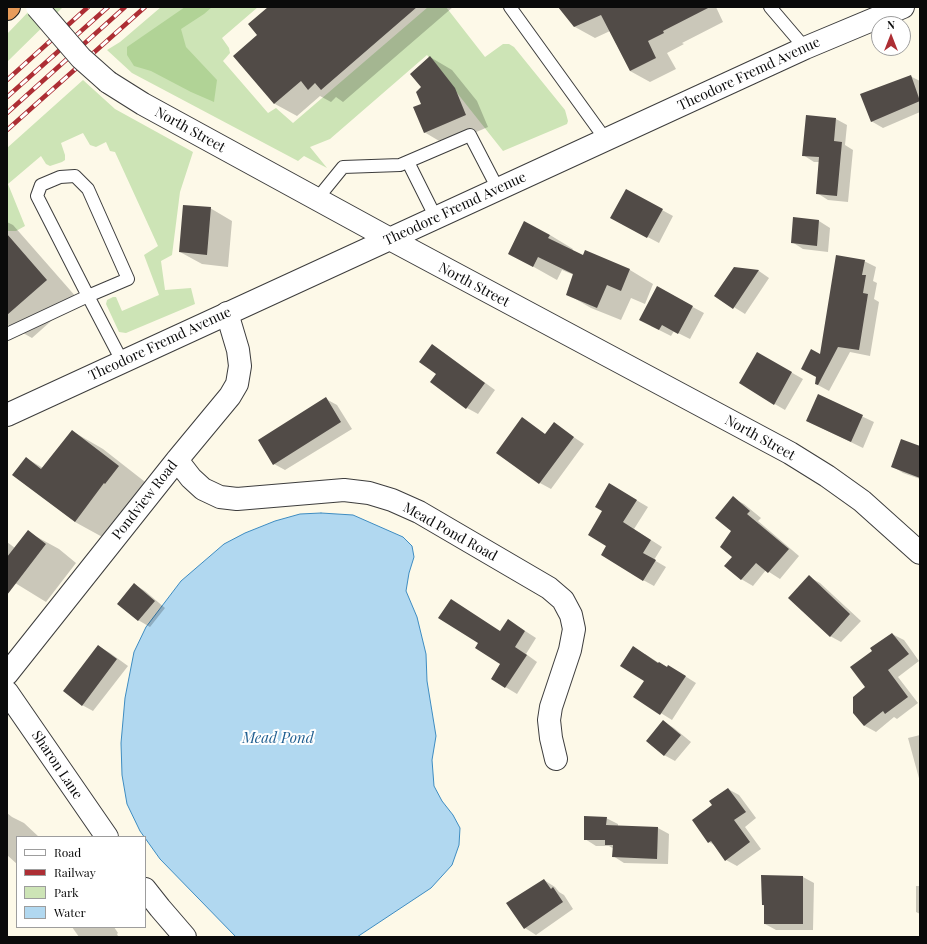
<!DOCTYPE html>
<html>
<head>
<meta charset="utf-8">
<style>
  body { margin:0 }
  #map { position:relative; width:927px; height:944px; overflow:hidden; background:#fdf9e8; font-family:"Playfair Display",serif }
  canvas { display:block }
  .frame { position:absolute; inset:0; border:8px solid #0a0a0a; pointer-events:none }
  .legend { position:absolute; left:16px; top:836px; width:130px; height:92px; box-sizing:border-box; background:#fff; border:1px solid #9d9d9d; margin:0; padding:5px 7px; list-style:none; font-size:12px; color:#0a0a0a }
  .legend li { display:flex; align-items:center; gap:8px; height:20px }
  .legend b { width:20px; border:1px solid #9d9d9d }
  .north { position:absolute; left:871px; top:16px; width:40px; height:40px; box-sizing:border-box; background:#fff; border:1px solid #9d9d9d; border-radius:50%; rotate:0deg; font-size:11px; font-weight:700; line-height:16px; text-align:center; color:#0a0a0a }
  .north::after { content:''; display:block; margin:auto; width:14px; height:18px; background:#ad2e34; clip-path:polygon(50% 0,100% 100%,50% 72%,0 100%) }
</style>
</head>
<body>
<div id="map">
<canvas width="927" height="944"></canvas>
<div class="frame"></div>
<ul class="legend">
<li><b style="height:5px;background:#fff"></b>Road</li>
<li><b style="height:5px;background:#ad2e34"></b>Railway</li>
<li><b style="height:11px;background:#cde4b6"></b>Park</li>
<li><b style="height:11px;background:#b1d8f0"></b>Water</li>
</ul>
<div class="north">N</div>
</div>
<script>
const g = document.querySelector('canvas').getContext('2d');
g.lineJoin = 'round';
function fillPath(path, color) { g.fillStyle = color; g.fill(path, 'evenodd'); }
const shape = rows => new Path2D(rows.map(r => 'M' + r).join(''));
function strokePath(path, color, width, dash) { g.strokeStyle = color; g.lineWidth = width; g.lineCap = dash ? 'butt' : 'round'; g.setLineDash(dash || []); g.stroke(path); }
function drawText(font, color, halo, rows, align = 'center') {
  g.font = font + ' "Playfair Display",serif'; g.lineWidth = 4; g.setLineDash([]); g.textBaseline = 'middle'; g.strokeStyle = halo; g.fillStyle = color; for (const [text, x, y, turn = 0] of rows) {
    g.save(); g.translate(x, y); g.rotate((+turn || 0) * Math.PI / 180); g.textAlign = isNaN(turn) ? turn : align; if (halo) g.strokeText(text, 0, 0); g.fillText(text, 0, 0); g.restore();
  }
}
const green = shape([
  [33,7,63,7,7,62,7,34],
  [161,7,258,7,222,38,229,48,230,53,223,61,268,113,276,108,293,123,428,7,446,7,485,57,503,44,509,44,514,47,565,110,568,121,567,124,503,151,427,55,330,139,310,147,327,168,304,156,298,161,132,73,107,50,120,42],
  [83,80,115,109,193,152,180,192,172,255,161,261,165,290,191,288,195,304,126,333,119,332,106,304,107,300,113,297,116,297,122,311,159,295,144,255,158,246,115,152,110,151,106,142,96,147,90,145,83,133,61,143,65,155,65,160,62,162,50,166,46,164,41,156,8,184,25,226,16,231,7,231,7,148]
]);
const forest = shape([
  [185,7,212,7,204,14,181,29,186,47,217,80,214,102,191,92,151,71,134,66,127,55,127,47]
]);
const water = shape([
  [321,513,353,515,403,537,412,546,414,557,409,573,406,591,417,617,426,654,427,681,436,736,432,760,434,786,442,801,453,815,460,828,459,845,452,865,431,888,357,937,236,937,160,859,140,831,127,804,122,775,121,743,125,698,134,652,146,627,181,581,224,544,245,533,275,521,300,514,321,513]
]);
const shadow = shape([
  [270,7,453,7,343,102,336,97,331,102,320,96,297,116,275,104,234,57,259,35],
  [559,7,716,7,723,22,682,43,684,44,667,53,676,69,650,82,630,71,610,31,595,38,575,27],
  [430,57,452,70,477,101,488,127,446,145,424,132,422,105,423,87],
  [910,76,920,81,920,112,883,128,871,121],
  [836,119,847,125,845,145,853,150,848,202,828,200,817,193,820,162,814,162,803,155],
  [210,208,232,221,228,267,202,264,180,252],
  [662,210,673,216,659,243,623,224],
  [794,219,819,221,830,228,828,252,803,249,792,242],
  [7,222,13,225,77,298,32,338,7,324],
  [550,235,573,249,572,251,583,256,585,251,630,270,653,284,645,304,631,298,621,320,591,308,567,294,574,275,562,270,557,280,509,253],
  [864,261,876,267,873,281,877,283,874,299,879,302,870,356,850,352,829,391,816,384,821,355],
  [734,268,759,271,769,278,745,314,716,296],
  [657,288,704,313,690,339,674,331,671,336,651,326],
  [432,345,443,352,495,390,478,414,467,408,437,374],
  [757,353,803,379,785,410,754,392],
  [818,396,874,422,863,448,807,421],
  [326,399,337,405,352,429,285,470,274,464],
  [522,419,546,435,554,424,584,444,551,489,540,483],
  [72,431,103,449,149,485,106,539,75,522,26,458,43,468],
  [920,448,920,479,903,473,892,466],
  [621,491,648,507,634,529,662,547,654,560,666,567,654,586,643,580,608,546],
  [733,498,744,504,761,518,758,521,799,556,780,579,766,570,753,586,741,579,733,557],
  [28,532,59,549,76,563,46,602,7,578,7,542,15,548],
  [809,577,820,583,861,621,841,642,830,636],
  [134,584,145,591,165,608,150,627,138,620],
  [519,627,536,638,526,654,537,662,517,694,492,679,502,664,479,643,501,632],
  [892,634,904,640,919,661,898,677,918,703,897,719,894,717,876,732,865,726,854,712,867,687,873,651],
  [98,646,110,653,128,666,93,711,82,705],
  [645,654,659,663,680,673,696,683,672,720,635,697,645,681],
  [663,721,674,728,691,742,675,761,664,755],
  [920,735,920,782,908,738],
  [728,789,739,795,756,818,745,827,761,849,737,866,726,860,716,846,709,842,714,805],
  [7,813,12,817,24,823,39,837,17,837,17,864,7,855],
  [606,818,618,824,618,826,658,828,669,834,668,864,624,863,613,856,614,849,609,846,596,846,585,839],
  [803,877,814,883,813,930,776,930,765,924,765,906,763,905],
  [544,880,555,887,559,892,564,895,573,909,536,935,525,928],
  [916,886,920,886,920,914,916,912],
  [72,927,114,927,118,933,117,934,118,936,116,937,79,937]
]);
const building = shape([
  [268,7,417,7,321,90,315,83,308,90,301,81,274,104,233,56,257,35,248,24],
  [558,7,710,7,663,31,664,33,648,41,656,58,630,71,601,15,574,27],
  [430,56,455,88,466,115,424,133,413,107,421,104,416,92,421,87,410,74],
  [911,75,920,101,871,122,860,94],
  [806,115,836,118,834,141,842,142,837,196,816,194,819,157,802,156],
  [626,189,663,209,647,238,610,218],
  [183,205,211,207,207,255,179,252],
  [793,217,819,220,817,246,791,243],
  [524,221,550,235,548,238,583,255,585,250,630,269,621,291,607,285,597,308,566,295,573,274,538,257,533,267,508,254],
  [7,234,47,280,7,315],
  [836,255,865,260,862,275,866,275,863,293,868,294,859,350,838,347,818,385,815,384,816,377,801,369,811,349,820,354],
  [734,267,759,270,733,309,714,296],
  [657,286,693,306,678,334,662,325,659,330,639,320],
  [432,344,485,383,466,409,430,382,436,374,419,362],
  [757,352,792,372,774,405,739,383],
  [818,394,863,415,851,442,806,421],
  [326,397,341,422,273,465,258,440],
  [522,417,545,434,554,422,574,437,539,484,496,453],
  [72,430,119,466,105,484,104,483,75,522,12,475,26,457,41,469],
  [901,439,920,446,920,478,891,467],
  [609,483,637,500,623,522,651,540,643,553,656,560,643,581,601,555,606,546,588,535,602,511,595,507],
  [733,496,750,511,747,514,789,549,768,573,756,563,741,580,724,566,732,557,720,547,731,531,715,518],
  [28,530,46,544,7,595,7,557],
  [809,575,850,614,830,637,788,598],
  [134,583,155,601,138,621,117,604],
  [451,599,500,631,508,619,525,631,515,647,527,655,505,688,491,679,500,664,475,648,478,643,438,618],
  [892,633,909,654,888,670,908,697,885,714,883,711,864,726,853,713,853,697,865,687,850,667,872,651,870,648],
  [98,645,117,659,82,706,63,691],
  [633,646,658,663,659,662,667,667,668,665,686,676,660,715,633,697,644,681,620,666],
  [663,720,681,735,664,756,646,741],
  [728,788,746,812,734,820,750,842,725,861,711,841,708,843,692,820,712,805,709,801],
  [584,816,607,817,606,825,658,827,657,859,612,857,613,845,605,845,605,840,584,840],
  [761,875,803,876,803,924,764,924,764,905,762,905],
  [544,879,551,889,553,887,563,902,524,929,506,903]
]);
const service = shape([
  [510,7,606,140],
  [770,7,805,48],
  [408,162,436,218],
  [75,176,88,189,128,279,88,296,37,196,41,185,60,177,75,176],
  [317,199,343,167,400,165,470,135,498,189],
  [7,334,88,296,122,361]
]);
const minor = shape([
  [177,460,191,478,203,489,220,497,237,499,344,490,369,493,392,500,419,512,549,588,563,600,571,615,574,629,570,650,551,707,549,720,551,738,556,759],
  [7,674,177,460,230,396,237,384,240,366,238,350,227,313],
  [7,692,107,837],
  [145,889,160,908,185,937]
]);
const tertiary = shape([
  [108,82,143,104,390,239,790,453,827,476,862,501,920,553],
  [7,415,805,48,903,7]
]);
const motorway = shape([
  [7,9,9,7]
]);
const rail = shape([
  [7,80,88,7],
  [7,97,108,7],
  [7,113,125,7],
  [7,130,145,7]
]);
const tertiaryBridge = shape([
  [37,7,81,58,108,82]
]);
const streetNames = [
  ["Theodore Fremd Avenue",749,74,-25],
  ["North Street",190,130,29],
  ["Theodore Fremd Avenue",455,209,-25],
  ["North Street",474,285,28],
  ["Theodore Fremd Avenue",160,344,-25],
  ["North Street",760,438,29],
  ["Pondview Road",145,500,-52],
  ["Mead Pond Road",450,532,29],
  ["Sharon Lane",57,765,56]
];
const waterNames = [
  ["Mead Pond",278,738]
];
fillPath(green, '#cde4b6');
fillPath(forest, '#b1d396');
fillPath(water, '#b1d8f0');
strokePath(water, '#3e8cc1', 1);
fillPath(shadow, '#0003');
fillPath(building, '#514b47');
strokePath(service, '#3d3d3d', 14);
strokePath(minor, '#3d3d3d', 24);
strokePath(tertiary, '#3d3d3d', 24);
strokePath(motorway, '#1b1b1b', 24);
strokePath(service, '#fff', 12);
strokePath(minor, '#fff', 22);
strokePath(tertiary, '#fff', 22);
strokePath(motorway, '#e89c5b', 22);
strokePath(rail, '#ad2e34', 4.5);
strokePath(rail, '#fff', 3, [9]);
strokePath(tertiaryBridge, '#3d3d3d', 24, []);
strokePath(tertiaryBridge, '#fff', 22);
drawText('14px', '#0a0a0a', '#fff', streetNames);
drawText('italic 15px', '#1f5e90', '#fff', waterNames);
</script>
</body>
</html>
